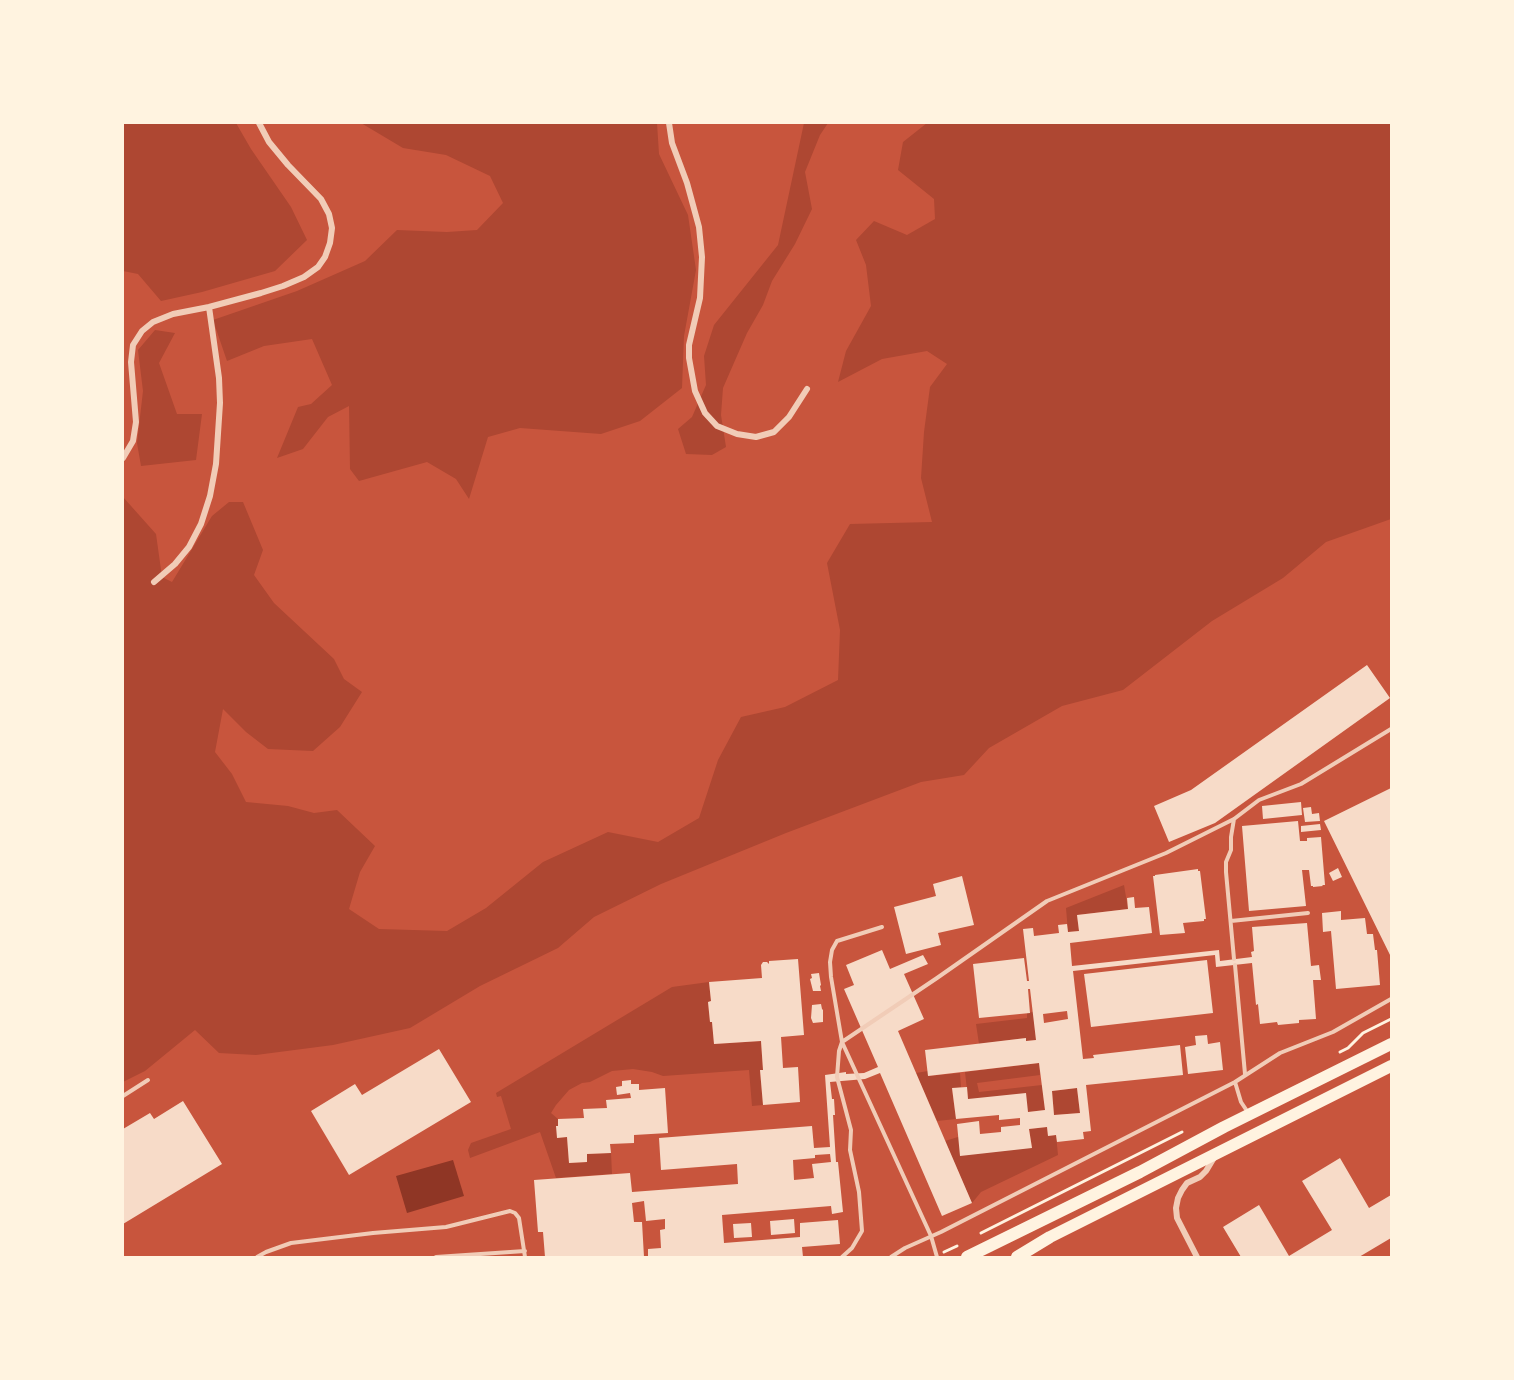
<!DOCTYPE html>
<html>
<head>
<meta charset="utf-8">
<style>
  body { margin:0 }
  #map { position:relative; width:1514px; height:1380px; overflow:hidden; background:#c8553d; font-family:"Exo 2",sans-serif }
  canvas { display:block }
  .frame { position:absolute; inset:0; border:124px solid #fff3e0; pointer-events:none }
</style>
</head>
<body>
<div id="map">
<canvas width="1514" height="1380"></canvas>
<div class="frame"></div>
</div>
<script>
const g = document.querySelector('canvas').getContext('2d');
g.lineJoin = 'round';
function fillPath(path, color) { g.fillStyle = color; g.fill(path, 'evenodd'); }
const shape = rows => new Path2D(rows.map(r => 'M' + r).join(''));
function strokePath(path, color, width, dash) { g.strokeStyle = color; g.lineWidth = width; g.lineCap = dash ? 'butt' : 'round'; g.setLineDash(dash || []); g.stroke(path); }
const green = shape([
  [123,123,236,123,251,149,291,207,307,240,275,271,202,292,161,301,138,274,123,271],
  [361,123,657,123,659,154,688,215,696,270,684,336,682,388,640,421,601,434,520,428,488,437,469,499,456,479,427,462,359,481,350,469,349,406,328,417,303,449,277,458,298,407,311,404,332,385,312,339,264,346,227,361,213,320,297,291,365,261,397,230,447,232,477,230,503,203,490,176,446,155,403,148],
  [804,123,828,123,820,135,805,172,812,209,795,244,772,281,763,305,747,333,723,388,721,415,726,447,712,455,686,454,678,429,692,417,706,385,704,356,714,325,778,245],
  [927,123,1391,123,1391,519,1326,542,1283,578,1212,621,1123,690,1062,706,989,748,964,775,921,782,786,833,661,884,594,917,558,948,480,986,410,1028,333,1045,256,1055,219,1053,195,1030,145,1071,123,1082,123,497,156,534,162,577,172,582,212,516,229,502,243,502,263,550,254,575,274,603,334,659,344,679,362,692,340,727,313,751,268,749,246,732,223,709,215,752,232,774,246,802,288,806,314,813,337,810,375,846,360,872,349,909,379,929,447,931,486,908,543,862,608,832,658,842,699,818,718,760,741,717,785,707,838,680,840,630,827,563,850,524,932,522,921,478,924,432,930,387,947,364,927,351,882,359,838,382,846,351,871,306,866,265,856,240,874,221,907,235,935,219,934,199,898,170,903,142],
  [155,330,175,333,159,363,177,414,202,414,196,460,141,466,137,443,143,391,138,350],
  [1124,885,1128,909,1077,915,1079,931,1068,932,1066,908],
  [709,982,711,1001,708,1002,710,1022,712,1022,714,1044,761,1041,763,1070,760,1071,763,1105,752,1106,749,1070,663,1076,652,1072,633,1069,612,1071,590,1082,582,1083,569,1090,556,1105,551,1113,558,1119,558,1126,557,1126,557,1138,567,1137,569,1163,587,1162,587,1154,611,1153,612,1174,556,1178,540,1132,470,1158,468,1150,471,1143,511,1129,501,1096,497,1097,496,1093,672,987],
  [1033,1012,1036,1040,1026,1041,1025,1038,979,1044,976,1024,1027,1018,1027,1013],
  [1039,1063,1040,1075,977,1083,979,1092,1042,1085,1045,1110,1028,1112,968,1099,965,1072],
  [928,1071,929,1076,960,1073,961,1087,952,1089,956,1119,937,1121,916,1073],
  [1077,1088,1080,1113,1054,1115,1052,1091],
  [1047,1127,1048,1136,1056,1135,1058,1155,981,1192,972,1203,945,1141,958,1137,1032,1147,1029,1129]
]);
const water = shape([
  [453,1160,464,1196,407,1213,396,1176]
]);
const building = shape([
  [1367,665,1390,698,1215,823,1169,842,1154,806,1191,790],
  [1391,788,1391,957,1324,821],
  [1301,802,1302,815,1263,819,1262,806],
  [1311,807,1312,814,1319,813,1320,821,1305,822,1303,808],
  [1298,821,1300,841,1307,841,1307,838,1321,837,1325,885,1322,885,1323,886,1313,887,1313,886,1311,886,1309,870,1302,870,1306,906,1249,911,1242,826],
  [1320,824,1321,830,1301,832,1301,826],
  [1338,868,1342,877,1333,881,1329,873],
  [1198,869,1198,871,1200,871,1206,919,1204,919,1204,921,1183,923,1185,933,1160,935,1153,876,1155,876,1155,875],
  [962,876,974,925,938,933,941,945,906,954,894,907,936,896,933,884],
  [1134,897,1135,908,1149,907,1152,933,1070,943,1072,966,1219,950,1220,961,1252,957,1251,952,1254,951,1252,927,1307,923,1311,966,1319,965,1321,980,1313,980,1316,1019,1299,1020,1299,1023,1278,1025,1277,1022,1260,1024,1258,1004,1256,1005,1252,963,1216,967,1215,955,1073,971,1083,1059,1094,1058,1093,1055,1180,1045,1183,1075,1086,1085,1091,1131,1083,1132,1084,1139,1057,1142,1056,1135,1048,1136,1047,1127,1029,1129,1032,1148,960,1156,957,1124,979,1121,980,1134,1001,1132,1001,1127,1020,1125,1020,1118,999,1120,999,1115,956,1119,952,1088,967,1087,968,1099,1026,1093,1028,1112,1045,1110,1039,1063,928,1076,925,1050,1026,1038,1026,1041,1036,1040,1030,989,1028,989,1030,1013,979,1018,973,964,1024,958,1027,981,1029,981,1023,929,1033,928,1034,936,1059,933,1058,925,1067,924,1068,932,1079,931,1077,915,1128,909,1127,898],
  [1067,1011,1068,1019,1044,1023,1043,1014],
  [1077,1088,1080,1113,1054,1115,1052,1091],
  [1341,911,1341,920,1365,918,1367,934,1373,934,1375,950,1377,950,1380,985,1336,989,1331,931,1323,932,1322,913],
  [882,950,890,969,923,955,928,964,904,974,924,1019,898,1031,972,1203,942,1216,880,1073,865,1079,830,1082,832,1099,834,1099,835,1115,833,1115,836,1162,838,1162,843,1212,832,1214,831,1206,722,1215,724,1243,800,1237,800,1223,838,1220,840,1244,802,1247,803,1257,648,1257,648,1249,661,1248,660,1230,665,1229,665,1219,646,1221,644,1201,632,1203,634,1222,642,1222,644,1257,545,1257,543,1232,538,1232,534,1180,630,1173,632,1192,738,1184,737,1164,661,1170,659,1138,812,1126,814,1148,830,1147,825,1075,846,1072,846,1074,864,1073,878,1067,844,989,854,985,846,965],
  [830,1154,831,1162,812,1164,814,1178,794,1180,793,1160,815,1158,815,1155],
  [798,959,804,1035,781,1037,783,1068,798,1067,800,1102,763,1105,760,1070,763,1070,761,1041,714,1044,712,1022,710,1022,708,1002,711,1001,709,982,762,978,761,965,763,962,767,962,769,964,769,961],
  [1207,960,1213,1013,1091,1027,1084,974],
  [819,973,821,985,820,986,821,991,813,991,810,979,812,978,811,974],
  [821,1004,822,1009,823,1010,823,1022,813,1023,811,1018,812,1005],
  [1207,1035,1208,1044,1220,1042,1223,1070,1188,1074,1185,1047,1196,1045,1195,1036],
  [439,1049,471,1102,349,1175,311,1111,355,1084,362,1095],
  [631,1080,631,1084,639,1084,639,1090,665,1088,668,1133,634,1135,634,1143,610,1144,611,1153,587,1154,587,1162,569,1163,567,1137,557,1138,556,1126,558,1126,558,1119,584,1118,583,1109,607,1108,606,1100,631,1098,630,1093,617,1095,616,1087,622,1086,622,1081],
  [183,1101,222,1164,123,1224,123,1129,150,1113,154,1119],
  [1340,1158,1369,1208,1391,1195,1391,1238,1359,1257,1241,1257,1223,1227,1259,1205,1289,1256,1332,1230,1302,1181],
  [794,1219,795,1233,771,1235,770,1221],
  [751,1223,752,1237,734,1238,733,1224]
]);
const path = shape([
  [1340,1052,1348,1048,1363,1033,1391,1019],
  [981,1233,1182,1132],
  [944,1252,957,1246]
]);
const service = shape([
  [1234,819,1231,837,1231,850,1226,862,1226,872,1234,959],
  [1231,921,1308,913],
  [882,927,837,941,832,950,830,962,831,977,842,1042,931,1236,937,1257],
  [1235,965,1245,1074],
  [1235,1082,1241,1102,1247,1111],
  [123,1096,148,1080],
  [257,1257,266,1252,291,1243,373,1233,446,1227,510,1211,515,1213,519,1218,525,1257],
  [436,1257,525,1251],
  [842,1257,852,1248,862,1231,859,1192,850,1150,851,1130,837,1077,839,1051,842,1042,937,978,1047,901,1166,853,1234,819,1259,800,1301,784,1391,729],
  [891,1257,905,1248,941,1232,1235,1082,1280,1053,1333,1032,1391,999]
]);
const minor = shape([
  [669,123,672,143,687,183,699,227,702,257,700,298,689,345,689,358,695,391,705,413,717,426,737,434,756,437,774,432,789,417,807,389],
  [123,458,133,441,136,422,131,362,133,345,142,331,153,322,173,314,209,307,261,293,283,286,304,277,318,267,325,257,330,243,332,228,329,214,321,199,288,165,269,142,259,123],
  [154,582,175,564,189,547,201,524,210,496,216,464,220,403,219,378,209,307],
  [1197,1257,1177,1218,1176,1208,1178,1198,1182,1190,1187,1183,1200,1177,1206,1171,1215,1156]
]);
const primary = shape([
  [967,1257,1140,1172,1224,1127,1391,1044],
  [1017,1257,1050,1237,1391,1066]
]);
fillPath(green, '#ae4732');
fillPath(water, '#8f3625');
fillPath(building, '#f7dbc8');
strokePath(path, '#fff3e0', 3);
strokePath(service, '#f1ccb7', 4);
strokePath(minor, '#f1ccb7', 6);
strokePath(primary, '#fff3e0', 12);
</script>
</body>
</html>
